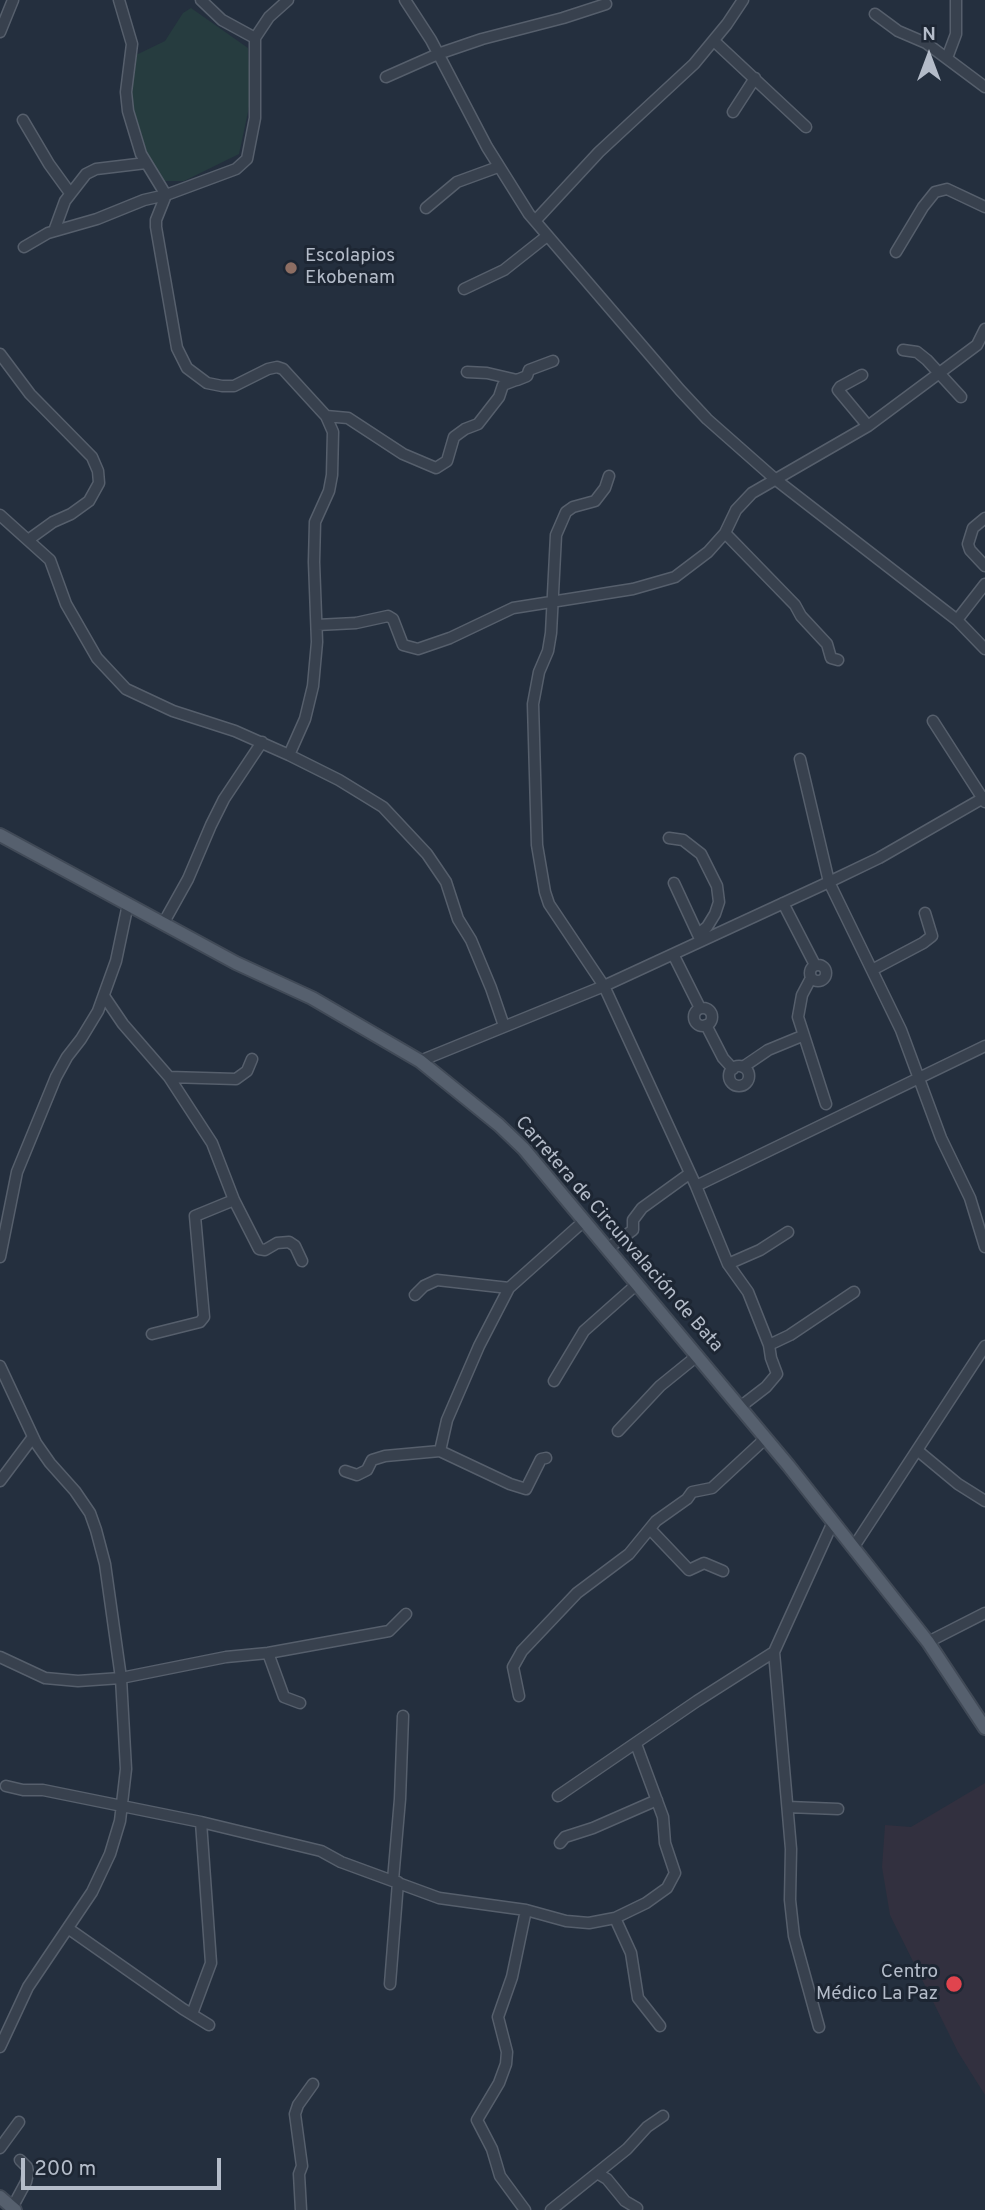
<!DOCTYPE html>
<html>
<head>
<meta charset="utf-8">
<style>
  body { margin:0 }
  #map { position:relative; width:985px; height:2210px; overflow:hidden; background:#242f3e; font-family:Overpass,sans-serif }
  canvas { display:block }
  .north { position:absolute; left:894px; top:21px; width:70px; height:70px; -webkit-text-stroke:5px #1d2633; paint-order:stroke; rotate:0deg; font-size:19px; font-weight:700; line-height:28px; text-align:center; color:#b4bcc9 }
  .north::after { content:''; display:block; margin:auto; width:24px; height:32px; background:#b4bcc9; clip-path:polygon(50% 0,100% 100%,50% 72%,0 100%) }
  .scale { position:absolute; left:21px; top:2158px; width:200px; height:32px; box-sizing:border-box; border:4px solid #b4bcc9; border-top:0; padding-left:9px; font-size:21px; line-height:24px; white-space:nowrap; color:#b4bcc9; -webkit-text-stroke:5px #1d2633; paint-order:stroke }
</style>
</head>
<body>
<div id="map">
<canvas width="985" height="2210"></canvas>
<div class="north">N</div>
<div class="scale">200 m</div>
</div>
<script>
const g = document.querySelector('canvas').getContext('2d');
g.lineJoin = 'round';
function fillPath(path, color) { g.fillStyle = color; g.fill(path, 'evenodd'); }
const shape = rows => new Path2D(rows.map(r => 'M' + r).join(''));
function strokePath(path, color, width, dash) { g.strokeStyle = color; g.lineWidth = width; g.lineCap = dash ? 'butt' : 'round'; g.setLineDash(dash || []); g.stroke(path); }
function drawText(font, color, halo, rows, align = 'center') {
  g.font = font + ' Overpass,sans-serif'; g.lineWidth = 6; g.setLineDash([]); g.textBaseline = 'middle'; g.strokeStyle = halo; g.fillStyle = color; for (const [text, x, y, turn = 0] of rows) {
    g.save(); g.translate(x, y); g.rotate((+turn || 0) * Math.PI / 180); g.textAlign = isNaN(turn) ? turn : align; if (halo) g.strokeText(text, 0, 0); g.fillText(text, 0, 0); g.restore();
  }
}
const medical = shape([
  [985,1783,985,2095,958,2052,890,1915,882,1867,885,1825,911,1827]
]);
const green = shape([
  [191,8,248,48,251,98,239,154,184,181,163,181,148,156,134,110,131,85,136,55,165,41,183,13]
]);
const minor = shape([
  [201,0,222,20,255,38],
  [288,0,269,17,255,38,255,118,247,159,236,169,166,195,156,220,156,227,177,348,187,368,207,383,222,386,234,386,268,369,277,367,283,369,326,416,333,432,332,475,329,491,315,522,314,562,317,642,313,686,305,719,289,755],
  [405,0,431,40,487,147,529,214,680,390,707,419,775,479,957,620,985,649],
  [875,14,898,31,926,43,985,87],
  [0,32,13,0],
  [714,41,806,127],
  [947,58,956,34,956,0],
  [386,77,438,54,482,39,563,18,606,4],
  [733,112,755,78],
  [23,120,49,164,70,193],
  [426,208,457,182,498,167],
  [535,221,599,152,694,64,727,24,743,0],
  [54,231,65,201,86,174,96,169,146,163],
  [24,247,48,233,97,219,144,200,166,195,141,154,128,111,126,92,132,44,119,0],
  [896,252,923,207,935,192,947,189,985,207],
  [464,289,504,270,547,236],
  [903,350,917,352,927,360,961,397],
  [0,354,30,394,92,457,98,471,99,483,89,501,71,514,53,522,28,540],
  [467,372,487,373,517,380,527,376,529,370,553,361],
  [862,375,840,387,838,390,868,426],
  [326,416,348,418,403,454,436,468,447,461,454,437,465,429,478,424,499,397,503,385,516,380],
  [609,476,605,488,595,501,573,507,566,512,556,535,551,633,548,651,539,672,533,704,537,845,545,892,549,904,604,986,696,1186,728,1264,748,1292,769,1345,771,1358,777,1374,766,1387,740,1407],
  [0,515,50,560,66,604,97,658,126,689,173,711,235,731,289,755,339,780,383,807,427,854,446,882,458,919,471,940,491,988,504,1026],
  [985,518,973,528,968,544,970,550,985,566],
  [725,533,795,605,801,616,827,644,831,658,838,660],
  [957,620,985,584],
  [317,625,356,623,388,616,393,619,403,645,418,649,450,638,513,608,633,589,675,577,708,552,725,533,736,510,752,493,868,426,977,345,985,329],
  [933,721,985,802],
  [800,759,829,882,901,1030,941,1138,970,1198,985,1247],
  [669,838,683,840,701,854,717,886,719,902,715,914,707,927,698,934],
  [674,883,700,939],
  [783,903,815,965],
  [164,922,188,879,211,825,224,799,262,742],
  [673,954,700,1008],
  '810 973a8 8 0 1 1 16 0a8 8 0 1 1-16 0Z',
  [872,970,923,943,932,936,925,913],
  [811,978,802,995,798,1017,826,1104],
  [104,996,123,1024,169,1077,212,1143,234,1200,259,1249,265,1250,277,1243,289,1242,295,1246,302,1261],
  '694 1017a9 9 0 1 1 18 0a9 9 0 1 1-18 0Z',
  [706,1025,723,1058,733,1069],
  [420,1061,604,986,829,882,879,858,985,797],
  '729 1076a10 10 0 1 1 20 0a10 10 0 1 1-20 0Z',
  [743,1067,768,1050,802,1036],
  [169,1077,236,1079,247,1071,252,1059],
  [696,1186,985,1046],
  [607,1249,633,1230,633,1220,642,1208,689,1174],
  [0,1257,17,1172,56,1077,67,1057,81,1039,98,1011,116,961,128,904],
  [728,1264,760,1250,788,1232],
  [415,1295,424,1286,437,1280,509,1288],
  [152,1334,200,1322,204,1317,195,1216,234,1200],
  [769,1345,790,1335,854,1292],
  [0,1366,36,1443,50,1463,75,1491,90,1513,96,1530,105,1564,121,1678,126,1769,120,1821,110,1854,92,1892,28,1987,0,2047],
  [554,1381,584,1331,637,1284],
  [618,1431,660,1386,697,1356],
  [917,1450,958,1484,985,1501],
  [440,1451,447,1420,479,1346,509,1288,584,1221],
  [345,1471,357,1475,367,1470,372,1460,385,1456,440,1451,510,1484,526,1489,541,1459,546,1458],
  [0,1481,33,1437],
  [650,1529,689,1570,704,1563,723,1571],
  [853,1548,985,1346],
  [928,1642,985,1613],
  [774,1652,791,1849,790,1900,794,1936,819,2027],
  [268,1653,284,1697,300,1703],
  [0,1657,45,1678,78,1681,121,1678,226,1657,268,1653,389,1631,406,1614],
  [519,1696,513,1667,522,1651,577,1593,629,1554,656,1521,687,1499,692,1492,712,1488,766,1438],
  [6,1786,23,1790,43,1790,201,1822,321,1851,341,1862,439,1898,526,1910,566,1921,589,1923,615,1918,646,1903,667,1888,675,1873,665,1843,663,1817,636,1744],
  [558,1796,697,1701,774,1652,833,1522],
  [788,1807,838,1809],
  [560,1843,565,1837,593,1828,657,1800],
  [393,1880,400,1799,403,1716],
  [615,1918,631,1953,638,1998,660,2026],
  [69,1929,183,2009,209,2025],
  [390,1984,398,1882],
  [192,2014,211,1963,201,1822],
  [0,2148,19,2122],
  [597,2173,607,2179,625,2201,637,2208],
  [12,2208,26,2182,28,2173,27,2167,20,2160],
  [301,2210,299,2174,302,2166,295,2114,298,2105,313,2084],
  [525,2210,500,2176,492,2149,477,2120,499,2083,506,2064,507,2052,498,2017,512,1977,526,1910],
  [551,2210,627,2149,647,2127,663,2116]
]);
const major = shape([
  [0,835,236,963,312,998,420,1061,499,1125,524,1149,788,1465,928,1642,985,1728],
  [0,2197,15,2210]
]);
const markers = [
  [291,268,7,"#8d6e63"],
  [954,1984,9,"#e0444e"]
];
const poiNames = [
  ["Escolapios",305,257],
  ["Ekobenam",305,279],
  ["Centro",938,1973,"right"],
  ["Médico La Paz",938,1995,"right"]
];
const streetNames = [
  ["Carretera de Circunvalación de Bata",618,1235,49]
];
fillPath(medical, '#32303f');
fillPath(green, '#263c3f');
strokePath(minor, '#565f6c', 13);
strokePath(major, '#414a57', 16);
strokePath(minor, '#38414e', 10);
strokePath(major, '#56606e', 12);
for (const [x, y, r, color] of markers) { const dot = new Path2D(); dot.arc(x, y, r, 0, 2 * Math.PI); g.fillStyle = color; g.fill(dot); strokePath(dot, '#1d2633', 2.5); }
drawText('19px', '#b4bcc9', '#1d2633', poiNames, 'left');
drawText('19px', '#b4bcc9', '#1d2633', streetNames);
</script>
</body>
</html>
